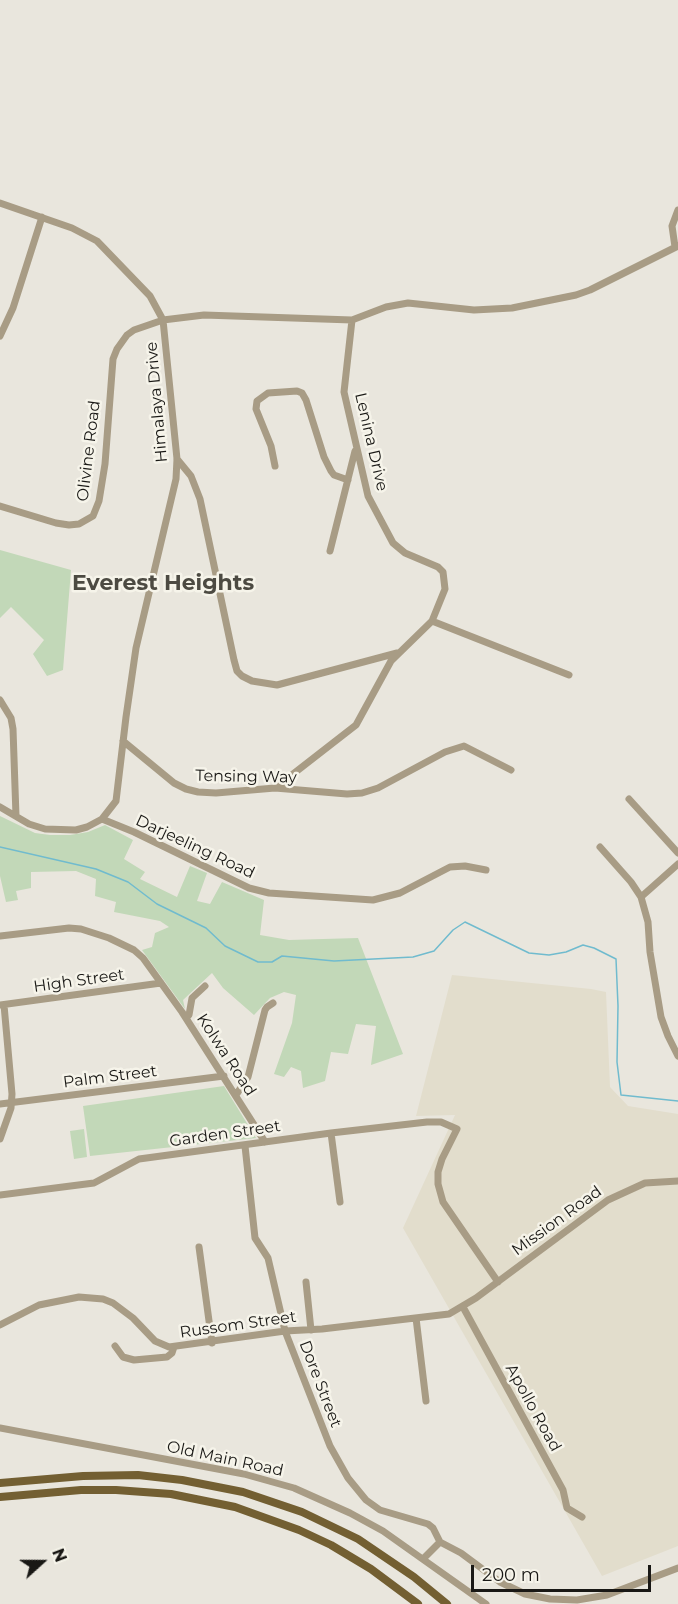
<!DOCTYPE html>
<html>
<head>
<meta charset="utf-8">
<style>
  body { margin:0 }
  #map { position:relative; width:678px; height:1604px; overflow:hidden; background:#e9e6dd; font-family:Montserrat,sans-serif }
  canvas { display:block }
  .north { position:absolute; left:12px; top:1532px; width:60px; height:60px; -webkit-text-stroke:4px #f6f4ea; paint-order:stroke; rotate:69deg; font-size:16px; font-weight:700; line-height:24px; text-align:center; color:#191815 }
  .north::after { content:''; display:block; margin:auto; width:21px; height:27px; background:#191815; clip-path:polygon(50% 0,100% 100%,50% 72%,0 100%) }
  .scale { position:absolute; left:471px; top:1565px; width:180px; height:27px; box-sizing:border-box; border:3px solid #191815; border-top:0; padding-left:8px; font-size:18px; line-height:21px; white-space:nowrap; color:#191815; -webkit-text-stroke:4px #f6f4ea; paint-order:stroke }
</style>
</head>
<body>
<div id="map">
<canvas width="678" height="1604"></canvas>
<div class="north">N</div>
<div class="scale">200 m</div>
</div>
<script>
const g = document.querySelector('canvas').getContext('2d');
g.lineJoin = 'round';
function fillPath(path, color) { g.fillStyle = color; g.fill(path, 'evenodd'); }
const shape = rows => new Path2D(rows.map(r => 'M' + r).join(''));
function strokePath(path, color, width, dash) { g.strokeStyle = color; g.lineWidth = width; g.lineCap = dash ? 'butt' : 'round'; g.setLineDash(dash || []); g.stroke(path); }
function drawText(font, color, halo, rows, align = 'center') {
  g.font = font + ' Montserrat,sans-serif'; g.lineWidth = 5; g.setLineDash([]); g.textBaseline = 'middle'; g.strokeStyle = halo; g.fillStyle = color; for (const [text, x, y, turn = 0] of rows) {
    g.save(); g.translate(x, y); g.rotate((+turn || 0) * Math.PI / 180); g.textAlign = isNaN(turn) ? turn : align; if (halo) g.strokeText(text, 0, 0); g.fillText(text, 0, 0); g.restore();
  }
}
const built = shape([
  [452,975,591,989,606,992,610,1087,628,1106,678,1114,678,1546,602,1576,403,1228,455,1115,416,1116]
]);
const green = shape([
  [0,550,71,570,63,670,47,676,33,654,44,640,11,607,0,618],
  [0,816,35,833,50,835,70,835,88,832,105,825,133,840,124,859,145,872,140,879,177,897,190,866,207,873,197,901,210,904,222,882,264,900,260,935,289,940,358,938,403,1054,371,1065,376,1026,356,1024,348,1054,331,1052,325,1081,303,1088,301,1071,291,1067,284,1077,274,1074,292,1023,296,995,284,992,270,998,254,1015,223,988,212,973,183,1000,185,1009,142,950,152,947,155,933,169,927,160,921,114,912,116,902,95,896,96,879,76,871,31,872,31,888,16,891,18,900,6,902,0,876],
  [224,1086,256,1138,90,1156,83,1106],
  [84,1129,87,1157,74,1159,70,1131]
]);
const stream = shape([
  [0,847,96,869,128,882,157,904,206,928,225,946,258,962,272,962,282,956,334,961,413,957,434,951,453,930,465,922,529,953,549,955,566,952,583,945,594,948,616,959,618,1006,617,1062,621,1095,678,1101]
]);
const minor = shape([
  [0,203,72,228,97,241,150,296,163,320,134,330,127,335,117,349,113,359,105,464,99,501,93,516,79,524,69,525,56,523,0,506],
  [675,247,672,226,678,210],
  [0,336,13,308,42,217],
  [177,459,191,476,200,499,234,660,237,671,242,676,252,681,277,685,397,653],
  [275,466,271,446,256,409,257,401,268,393,297,391,302,393,306,400,324,457,331,471,334,475,348,480],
  [330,551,355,451],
  [432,621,569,675],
  [0,700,11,718,13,729,16,816],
  [123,741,174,783,186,789,198,792,216,793,275,788,347,794,362,793,378,788,445,752,464,746,511,770],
  [275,788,356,725,391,661,432,621,445,589,443,572,438,567,405,553,393,543,368,496,344,392,352,320],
  [629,799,678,853],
  [0,807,29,824,45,829,76,830,87,827,102,819,116,801,126,717,136,648,176,479,177,459,163,320,204,315,352,320,386,307,408,303,474,310,512,308,576,295,590,290,678,246],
  [102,819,134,832,249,888,269,893,373,900,400,893,450,867,465,866,486,870],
  [600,847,631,882,641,897],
  [678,864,641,897,648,922,650,952,661,1017,668,1036,678,1056],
  [0,936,69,928,81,929,109,938,134,950,143,958,182,1012,265,1142],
  [0,1005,161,983],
  [186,1017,189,1015,192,998,205,986],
  [236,1095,248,1077,265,1010,267,1007,273,1003],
  [0,1104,224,1076],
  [331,1133,340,1202],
  [0,1139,11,1108,12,1094,4,1005],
  [245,1146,255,1238,268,1258,285,1331,330,1446,348,1478,366,1500,380,1510,428,1524,433,1528,440,1542],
  [0,1195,94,1183,139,1159,331,1133,427,1122,441,1122,457,1129,442,1159,438,1172,438,1184,443,1202,498,1282],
  [199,1247,212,1343],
  [306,1282,311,1330],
  [463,1307,563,1490,567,1508,582,1517],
  [416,1318,426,1401],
  [0,1325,39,1305,79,1297,103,1299,113,1303,133,1318,155,1341,169,1347,285,1331,322,1329,449,1314,476,1298,608,1200,645,1183,678,1181],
  [115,1346,123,1357,134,1360,167,1357,172,1353,174,1347],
  [0,1428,244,1474,294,1488,350,1513,383,1531,486,1604],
  [440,1542,461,1553,500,1582,525,1594,550,1599,577,1600,607,1595,678,1568],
  [423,1559,440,1542]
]);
const major = shape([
  [0,1483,83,1476,138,1475,182,1480,243,1492,302,1512,358,1539,414,1577,447,1604],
  [0,1497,81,1490,116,1490,171,1494,235,1507,299,1530,331,1545,371,1569,418,1604]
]);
const streetNames = [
  ["Himalaya Drive",157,402,-95],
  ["Lenina Drive",371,442,77],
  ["Olivine Road",89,451,-83],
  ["Tensing Way",246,777,1],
  ["Darjeeling Road",195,847,25],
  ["High Street",79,981,-8],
  ["Kolwa Road",226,1055,57],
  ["Palm Street",110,1077,-7],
  ["Garden Street",225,1134,-8],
  ["Mission Road",557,1221,-36],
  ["Russom Street",238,1325,-8],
  ["Dore Street",320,1384,69],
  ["Apollo Road",533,1408,61],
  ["Old Main Road",225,1459,12]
];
const districtNames = [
  ["Everest Heights",163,584]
];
fillPath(built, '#e2ddcc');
fillPath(green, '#c2d8b8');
strokePath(stream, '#70bbce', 1.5);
strokePath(minor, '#a89c85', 7);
strokePath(major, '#735f32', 8);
drawText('16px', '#191815', '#f6f4ea', streetNames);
drawText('bold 22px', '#4c4a42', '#f6f4ea', districtNames);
</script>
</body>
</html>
